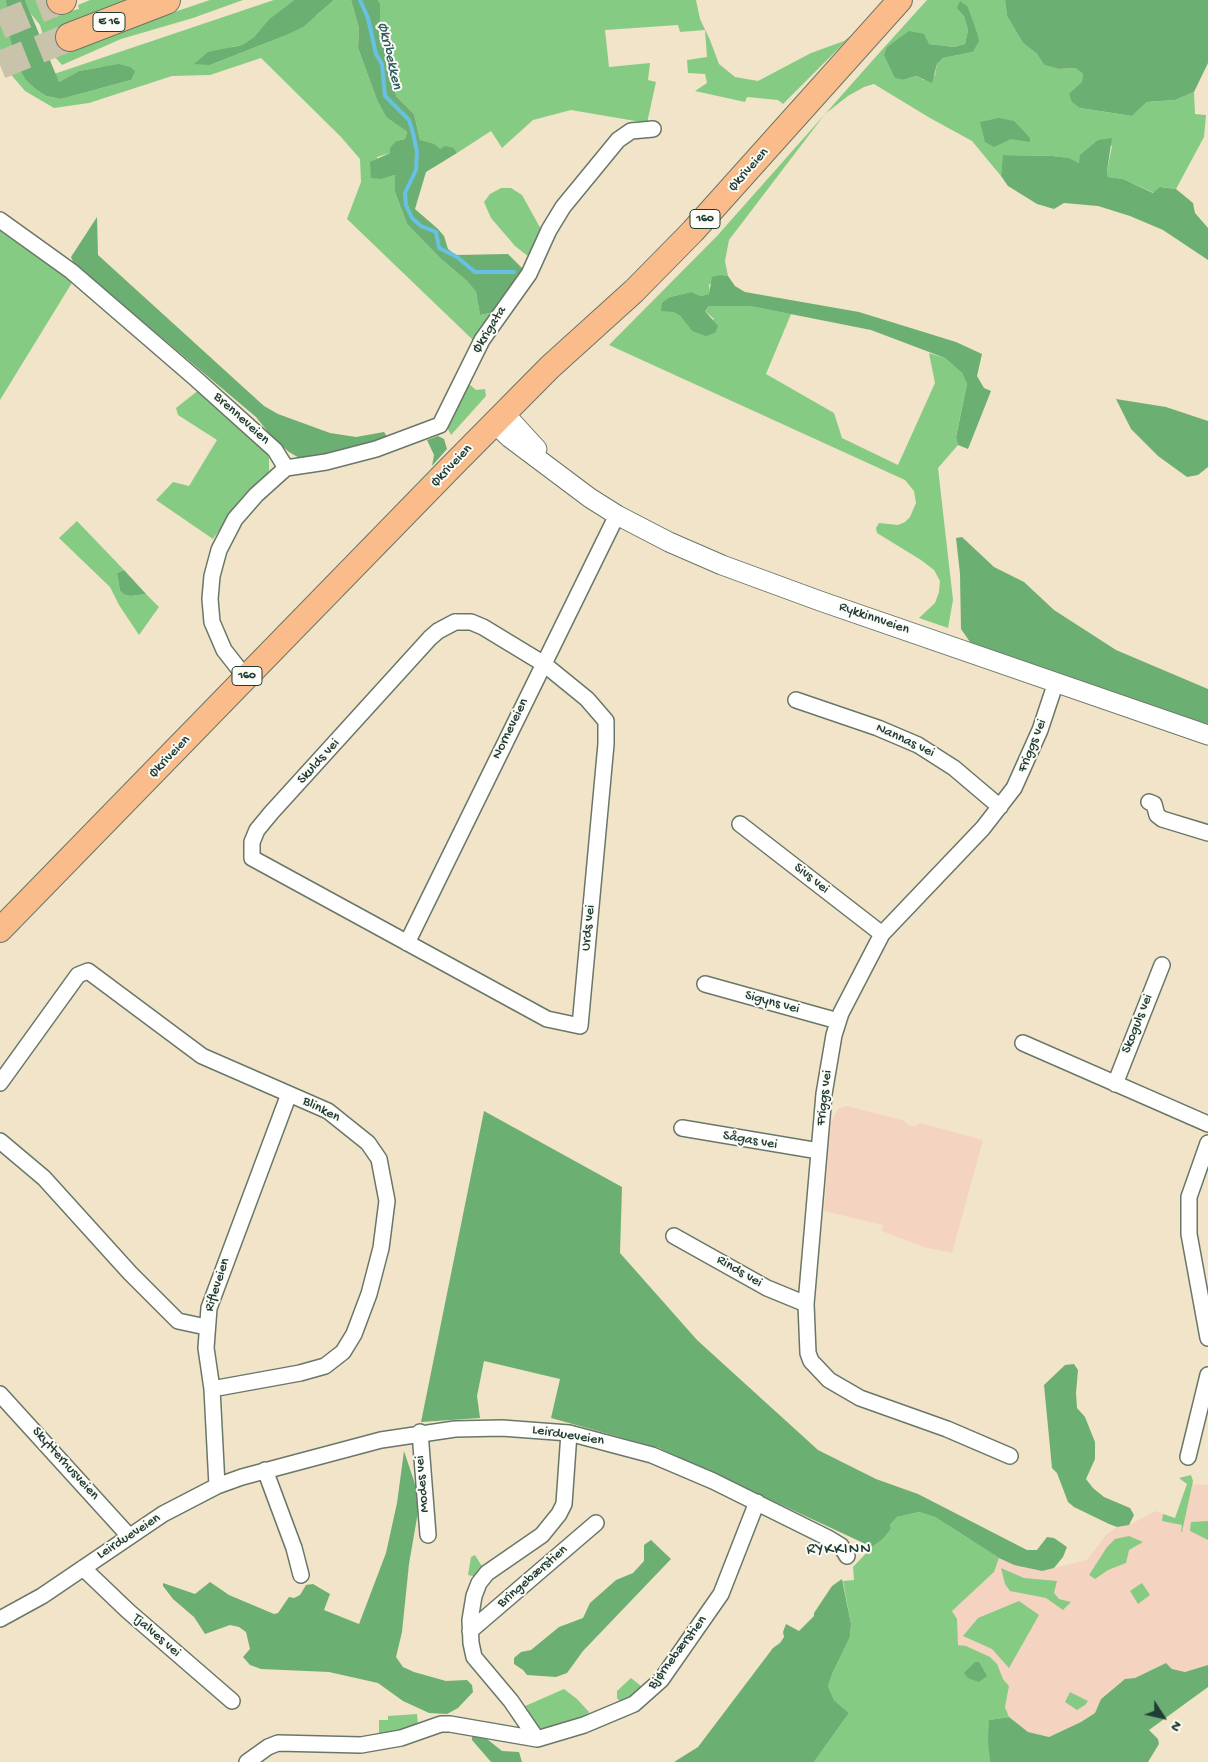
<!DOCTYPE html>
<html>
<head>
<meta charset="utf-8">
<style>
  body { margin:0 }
  #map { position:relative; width:1208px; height:1762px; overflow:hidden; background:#f2e4c8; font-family:"Gochi Hand",sans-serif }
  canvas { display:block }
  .north { position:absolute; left:1138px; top:1692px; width:50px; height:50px; -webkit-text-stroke:4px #fdfcf7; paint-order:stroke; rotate:125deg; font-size:14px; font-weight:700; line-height:20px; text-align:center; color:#1f3d34 }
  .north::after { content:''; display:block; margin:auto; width:18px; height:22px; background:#1f3d34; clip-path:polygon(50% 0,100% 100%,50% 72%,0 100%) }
</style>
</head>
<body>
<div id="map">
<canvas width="1208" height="1762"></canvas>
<div class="north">N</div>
</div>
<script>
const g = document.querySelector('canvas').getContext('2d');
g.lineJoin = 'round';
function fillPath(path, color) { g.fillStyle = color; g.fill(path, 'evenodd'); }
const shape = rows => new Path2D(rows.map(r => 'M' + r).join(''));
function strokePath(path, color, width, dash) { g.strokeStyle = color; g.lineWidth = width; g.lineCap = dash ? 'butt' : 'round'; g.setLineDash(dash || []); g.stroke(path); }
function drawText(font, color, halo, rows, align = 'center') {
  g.font = font + ' "Gochi Hand",sans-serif'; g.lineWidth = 4; g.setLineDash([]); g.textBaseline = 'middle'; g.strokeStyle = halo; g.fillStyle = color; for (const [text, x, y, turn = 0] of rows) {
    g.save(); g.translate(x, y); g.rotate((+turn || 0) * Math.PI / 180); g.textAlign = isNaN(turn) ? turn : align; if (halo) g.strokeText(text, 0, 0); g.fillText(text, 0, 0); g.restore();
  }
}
const built = shape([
  [848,1106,905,1121,908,1125,915,1127,920,1123,983,1140,952,1253,923,1247,882,1231,883,1225,824,1211,831,1122,839,1108],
  [1187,1484,1208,1485,1208,1665,1185,1672,1172,1669,1166,1663,1135,1678,1125,1679,1101,1698,1095,1713,1081,1722,1049,1737,1028,1732,1009,1717,1005,1707,1009,1686,1006,1682,966,1646,957,1645,957,1619,952,1611,994,1572,999,1558,1014,1565,1042,1571,1087,1560,1106,1535,1117,1527,1129,1525,1156,1511,1175,1518]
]);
const green = shape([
  [0,0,6,0,8,28,20,70,37,90,46,96,61,99,131,80,103,67,79,71,59,82,54,74,265,3,274,0,294,0,269,19,254,37,242,45,231,47,210,65,284,36,317,15,334,0,351,0,359,28,358,48,377,100,386,117,407,132,405,139,396,141,390,153,377,157,382,179,395,175,395,192,407,224,441,259,467,281,476,292,480,315,495,312,474,341,347,219,361,182,360,159,341,137,261,58,210,75,172,76,89,103,54,108,25,91,8,71,0,49],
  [25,0,53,0,66,12,79,9,78,5,90,0,143,0,81,47,93,43,91,40,210,0,243,0,193,18,121,39,62,65,47,48,40,25,31,14],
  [378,0,696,0,700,19,710,40,719,64,735,77,758,81,811,53,844,41,853,34,783,104,778,100,747,97,745,102,695,91,707,83,705,74,688,73,687,60,707,57,705,30,680,32,678,25,605,30,609,67,650,63,648,80,656,82,647,123,571,110,533,120,502,148,491,131,457,153,454,148,440,149,420,140,414,114,396,96,389,54,380,43,380,4],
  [927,0,1005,0,1007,16,1023,43,1037,54,1044,65,1059,69,1075,68,1083,74,1080,108,1132,116,1147,102,1175,100,1194,92,1195,114,1206,115,1204,137,1176,189,1161,187,1154,193,1123,179,1108,177,1107,171,1112,146,1098,140,1079,163,1068,158,1053,156,1004,155,1001,176,972,141,930,118,874,84,864,87,848,96,825,114,729,240,725,261,728,276,721,275,709,285,710,294,701,296,691,292,670,297,673,312,680,316,692,331,714,319,705,311,709,306,750,306,791,314,766,374,834,413,842,438,898,465,935,383,929,353,945,358,962,373,967,384,956,436,958,445,938,468,953,600,948,628,919,618,935,603,939,592,940,581,934,570,921,560,877,533,876,528,879,523,898,525,905,522,910,517,916,503,914,491,905,480,609,345,717,236,880,52],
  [968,7,978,41,973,52,943,58,937,64,935,75,924,80,916,76,903,80,896,78,888,59,929,44,954,47,965,44,968,30,964,16],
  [501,188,511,188,522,195,542,231,529,257,515,246,491,218,484,202,490,194],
  [0,227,73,281,0,400],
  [468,383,476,390,485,389,486,396,451,435,448,429,449,417],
  [200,389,264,448,269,458,269,471,264,479,241,500,213,539,156,500,173,482,189,486,217,440,178,415,176,408],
  [77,521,124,570,117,573,120,591,125,595,131,596,146,594,159,607,139,635,119,605,110,587,59,538],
  [1191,1475,1193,1481,1182,1532,1181,1532,1182,1525,1162,1521,1163,1514,1175,1518,1187,1484,1179,1478],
  [919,1512,935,1517,999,1558,994,1572,952,1611,957,1619,958,1645,966,1646,990,1657,997,1664,1003,1679,1009,1686,1005,1707,1009,1717,989,1720,990,1762,814,1762,849,1713,834,1700,828,1686,833,1672,850,1637,851,1624,843,1581,854,1580,853,1567,872,1547,883,1539,891,1529,890,1525,897,1517],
  [1208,1521,1208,1540,1190,1531,1191,1522],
  [1129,1536,1143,1542,1129,1550,1126,1563,1108,1570,1095,1579,1089,1575,1107,1547,1115,1539],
  [475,1555,483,1568,477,1577,468,1575,471,1557],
  [1001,1568,1024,1578,1057,1581,1054,1593,1059,1599,1071,1602,1063,1610,1046,1598,1010,1591,1005,1584],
  [1142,1583,1150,1595,1138,1604,1130,1591],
  [1019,1601,1039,1615,1009,1668,992,1649,963,1636,978,1618],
  [631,1678,646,1690,623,1705,617,1698,617,1691],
  [564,1689,577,1699,589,1712,585,1721,537,1732,523,1707],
  [1070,1692,1088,1701,1085,1705,1077,1710,1065,1702],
  [417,1714,418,1725,379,1738,379,1720,388,1720,388,1716]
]);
const forest = shape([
  [6,0,25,0,59,82,79,71,119,64,130,67,135,71,131,80,61,99,46,96,37,90,26,80,16,63,8,28],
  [294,0,334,0,303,27,284,36,210,65,194,64,208,52,242,45,254,37,269,19],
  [351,0,378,0,380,4,380,43,389,54,396,96,414,114,420,140,434,144,440,149,445,146,454,148,457,153,426,172,415,209,438,229,444,236,448,249,456,255,508,254,524,270,495,312,480,315,476,292,467,281,441,259,407,224,395,192,395,175,382,179,371,178,370,162,390,153,390,148,396,141,405,139,407,132,386,117,377,100,358,48,359,28],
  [1005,0,1208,0,1208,63,1194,92,1175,100,1147,102,1132,116,1080,108,1072,102,1069,94,1082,82,1083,74,1075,68,1059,69,1044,65,1037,54,1023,43,1007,16],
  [960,1,968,7,977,33,979,41,973,52,943,58,937,64,932,83,916,76,903,80,895,78,884,55,887,47,909,31,924,34,929,44,954,47,965,44,968,30,964,16,957,8],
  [999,118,1014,121,1030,138,1030,142,1011,139,994,147,985,142,980,122],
  [1112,138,1107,171,1108,177,1123,179,1153,193,1160,187,1176,189,1193,203,1195,213,1208,228,1208,260,1163,230,1130,216,1098,206,1064,203,1054,209,1037,204,1008,186,1001,176,1003,155,1053,156,1069,158,1079,163,1080,155,1098,140],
  [97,217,98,255,264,406,278,414,330,433,356,437,384,432,388,438,343,453,301,459,289,452,272,437,256,417,74,264,71,257],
  [721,275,728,276,735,286,745,292,859,312,956,342,982,354,977,376,984,388,991,391,968,449,958,445,956,437,967,384,962,373,945,358,871,330,750,306,709,306,705,311,718,326,715,333,706,336,692,331,680,316,673,312,661,311,662,303,670,297,691,292,701,296,709,294,712,277],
  [1116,399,1166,407,1208,421,1208,467,1198,475,1187,477,1158,456,1131,429],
  [438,436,444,439,447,449,432,466,434,455,427,440],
  [962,537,994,567,1024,582,1054,610,1116,650,1208,689,1208,727,972,645,961,629,960,574,956,538],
  [124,570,146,594,131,596,125,595,120,591,117,573],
  [484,1111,622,1187,620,1253,697,1340,818,1450,876,1479,918,1494,1027,1550,1037,1550,1047,1537,1054,1538,1067,1547,1063,1557,1054,1568,1042,1571,1014,1565,999,1558,935,1517,919,1512,897,1517,890,1525,891,1529,883,1539,872,1547,659,1448,551,1418,560,1379,484,1361,477,1396,480,1418,421,1422],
  [1074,1364,1078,1370,1076,1393,1077,1408,1085,1417,1095,1442,1095,1459,1086,1479,1093,1488,1104,1497,1130,1508,1134,1515,1129,1525,1117,1527,1109,1524,1074,1507,1068,1502,1057,1473,1052,1468,1044,1385,1065,1365],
  [404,1451,418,1493,418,1512,409,1564,402,1632,396,1657,403,1667,414,1672,446,1681,467,1680,472,1685,473,1692,458,1708,447,1714,429,1713,403,1701,378,1683,329,1672,261,1669,250,1665,243,1657,250,1649,246,1632,239,1627,230,1625,205,1634,194,1617,173,1599,163,1586,163,1583,195,1594,210,1582,229,1595,274,1614,278,1613,289,1597,294,1598,300,1595,306,1585,313,1584,330,1594,324,1610,359,1624,386,1553,397,1503],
  [651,1540,671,1559,583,1651,567,1673,556,1677,527,1675,523,1670,514,1664,514,1658,521,1652,531,1650,559,1627,583,1618,590,1603,616,1580,633,1573,644,1561,644,1545],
  [842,1579,851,1624,850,1637,833,1672,828,1686,834,1700,849,1713,814,1762,674,1762,698,1747,773,1648,780,1643,784,1637,783,1632,786,1624,799,1631,814,1616,814,1613,832,1586],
  [975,1662,979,1662,987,1676,979,1682,968,1678,964,1673],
  [1166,1663,1172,1669,1185,1672,1208,1665,1208,1687,1149,1730,1158,1739,1159,1744,1148,1762,990,1762,988,1740,989,1720,1009,1717,1028,1732,1049,1737,1081,1722,1095,1713,1101,1699,1125,1679,1135,1678],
  [472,1736,487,1739,502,1751,519,1752,522,1762,491,1762,472,1740]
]);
const stream = shape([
  [360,0,368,18,376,54,382,64,385,96,409,120,413,133,417,152,416,170,405,193,406,205,412,218,421,226,436,232,439,248,457,257,475,272,514,272]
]);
const motorwayTunnel = shape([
  [0,25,61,0],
  [0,65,70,37]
]);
const minor = shape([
  [0,220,71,271,195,378,275,450,286,468,256,495,235,519,219,550,212,576,210,599,212,622,224,650,246,678],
  [286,468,326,462,376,449,440,425,482,340,529,274,549,230,563,207,618,140,631,131,653,129],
  [455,622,471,622,483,627,544,664,587,699,606,721,606,744,580,1026,547,1019,252,858,252,842,257,830,271,813,430,638,438,631,455,622],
  [796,700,878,728,918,745,954,768,1000,807],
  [1149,802,1154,804,1157,815,1162,819,1208,833],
  [740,824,882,934],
  [407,943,617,515],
  [705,984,838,1021],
  [1023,1043,1208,1124],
  [0,1083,78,975,88,971,202,1056,328,1111,368,1143,379,1159,387,1201,381,1248,369,1294,354,1334,343,1352,325,1366,300,1373,212,1389],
  [1115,1084,1162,965],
  [682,1128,819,1151],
  [0,1141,44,1178,130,1273,178,1321,206,1327],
  [1208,1143,1189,1197,1189,1234,1208,1338],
  [674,1236,767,1288,806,1304],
  [0,1394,129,1536],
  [420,1432,428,1535],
  [1010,1456,947,1429,860,1398,829,1380,811,1361,808,1353,806,1304,824,1094,834,1035,841,1013,882,934,983,828,1014,788,1040,730,1056,682],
  [1188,1457,1208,1375],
  [265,1470,294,1548,301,1575],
  [217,1486,212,1389,206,1348,209,1308,289,1094],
  [83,1568,128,1611,232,1701],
  [0,1619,42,1596,163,1514,217,1486,242,1477,381,1440,455,1429,502,1428,569,1433,652,1455,713,1481,828,1538,841,1546,847,1556],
  [470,1631,596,1523],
  [537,1739,511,1701,474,1657,471,1643,470,1620,474,1596,479,1583,487,1573,542,1535,559,1514,564,1504,569,1433],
  [247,1762,268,1747,278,1743,361,1745,401,1738,441,1724,450,1724,537,1739,584,1725,634,1704,661,1680,721,1594,757,1502]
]);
const tertiary = shape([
  [504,413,537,449],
  [494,423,510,438,590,498,617,515,669,542,722,565,820,601,1208,735]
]);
const primary = shape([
  [0,930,452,466,550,367,634,291,693,231,900,0]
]);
const motorway = shape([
  [61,0,62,0],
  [70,37,166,0]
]);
const shields = [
  [109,22,32],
  [705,219,30],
  [247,676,30]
];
const shieldNames = [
  ["E 16",109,22],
  ["160",705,219],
  ["160",247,676]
];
const streetNames = [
  ["Økriveien",749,170,-48],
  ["Økrigata",490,330,-58],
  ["Brenneveien",241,419,42],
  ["Økriveien",452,466,-46],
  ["Rykkinnveien",874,619,19],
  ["Norneveien",511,729,-64],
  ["Nannas vei",905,741,25],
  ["Friggs vei",1033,746,-68],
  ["Økriveien",170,757,-46],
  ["Skulds vei",319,762,-48],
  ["Sivs vei",811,879,38],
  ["Urds vei",589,928,-84],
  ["Sigyns vei",772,1003,15],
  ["Skoguls vei",1138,1024,-68],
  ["Friggs vei",825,1098,-83],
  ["Blinken",321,1110,27],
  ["Sågas vei",750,1141,10],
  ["Rinds vei",739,1272,30],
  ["Rifleveien",218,1285,-72],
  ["Leirdueveien",568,1436,9],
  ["Skytterhusveien",65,1464,48],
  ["Modes vei",423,1484,-95],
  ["Leirdueveien",129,1537,-33],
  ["Bringebærstien",533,1577,-41],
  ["Tjalves vei",156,1636,41],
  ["Bjørnebærstien",678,1653,-53]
];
const waterNames = [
  ["Økribekken",389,56,77]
];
const quarterNames = [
  ["RYKKINN",839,1551]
];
fillPath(built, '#f5d3c1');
fillPath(green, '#86cb84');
fillPath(forest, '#6caf72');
strokePath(stream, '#68c1e5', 4);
strokePath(motorwayTunnel, '#c8c3aa', 28, [28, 14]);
strokePath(minor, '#697768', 18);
strokePath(tertiary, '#697768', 21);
strokePath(primary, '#697768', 26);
strokePath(motorway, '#697768', 30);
strokePath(minor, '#fff', 15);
strokePath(tertiary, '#fff', 19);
strokePath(primary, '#f9bc8a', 24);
strokePath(motorway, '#f9bc8a', 28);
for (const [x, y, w] of shields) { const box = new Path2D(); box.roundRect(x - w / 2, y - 9.5, w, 19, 4); g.fillStyle = '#fdfcf7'; g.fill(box); strokePath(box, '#1f3d34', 1); }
drawText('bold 12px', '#1f3d34', null, shieldNames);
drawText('14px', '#1f3d34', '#fdfcf7', streetNames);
drawText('italic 15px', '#315e60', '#fdfcf7', waterNames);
g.letterSpacing = '1px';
drawText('16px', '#1f3d34', '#fdfcf7', quarterNames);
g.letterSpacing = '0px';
</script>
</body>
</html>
